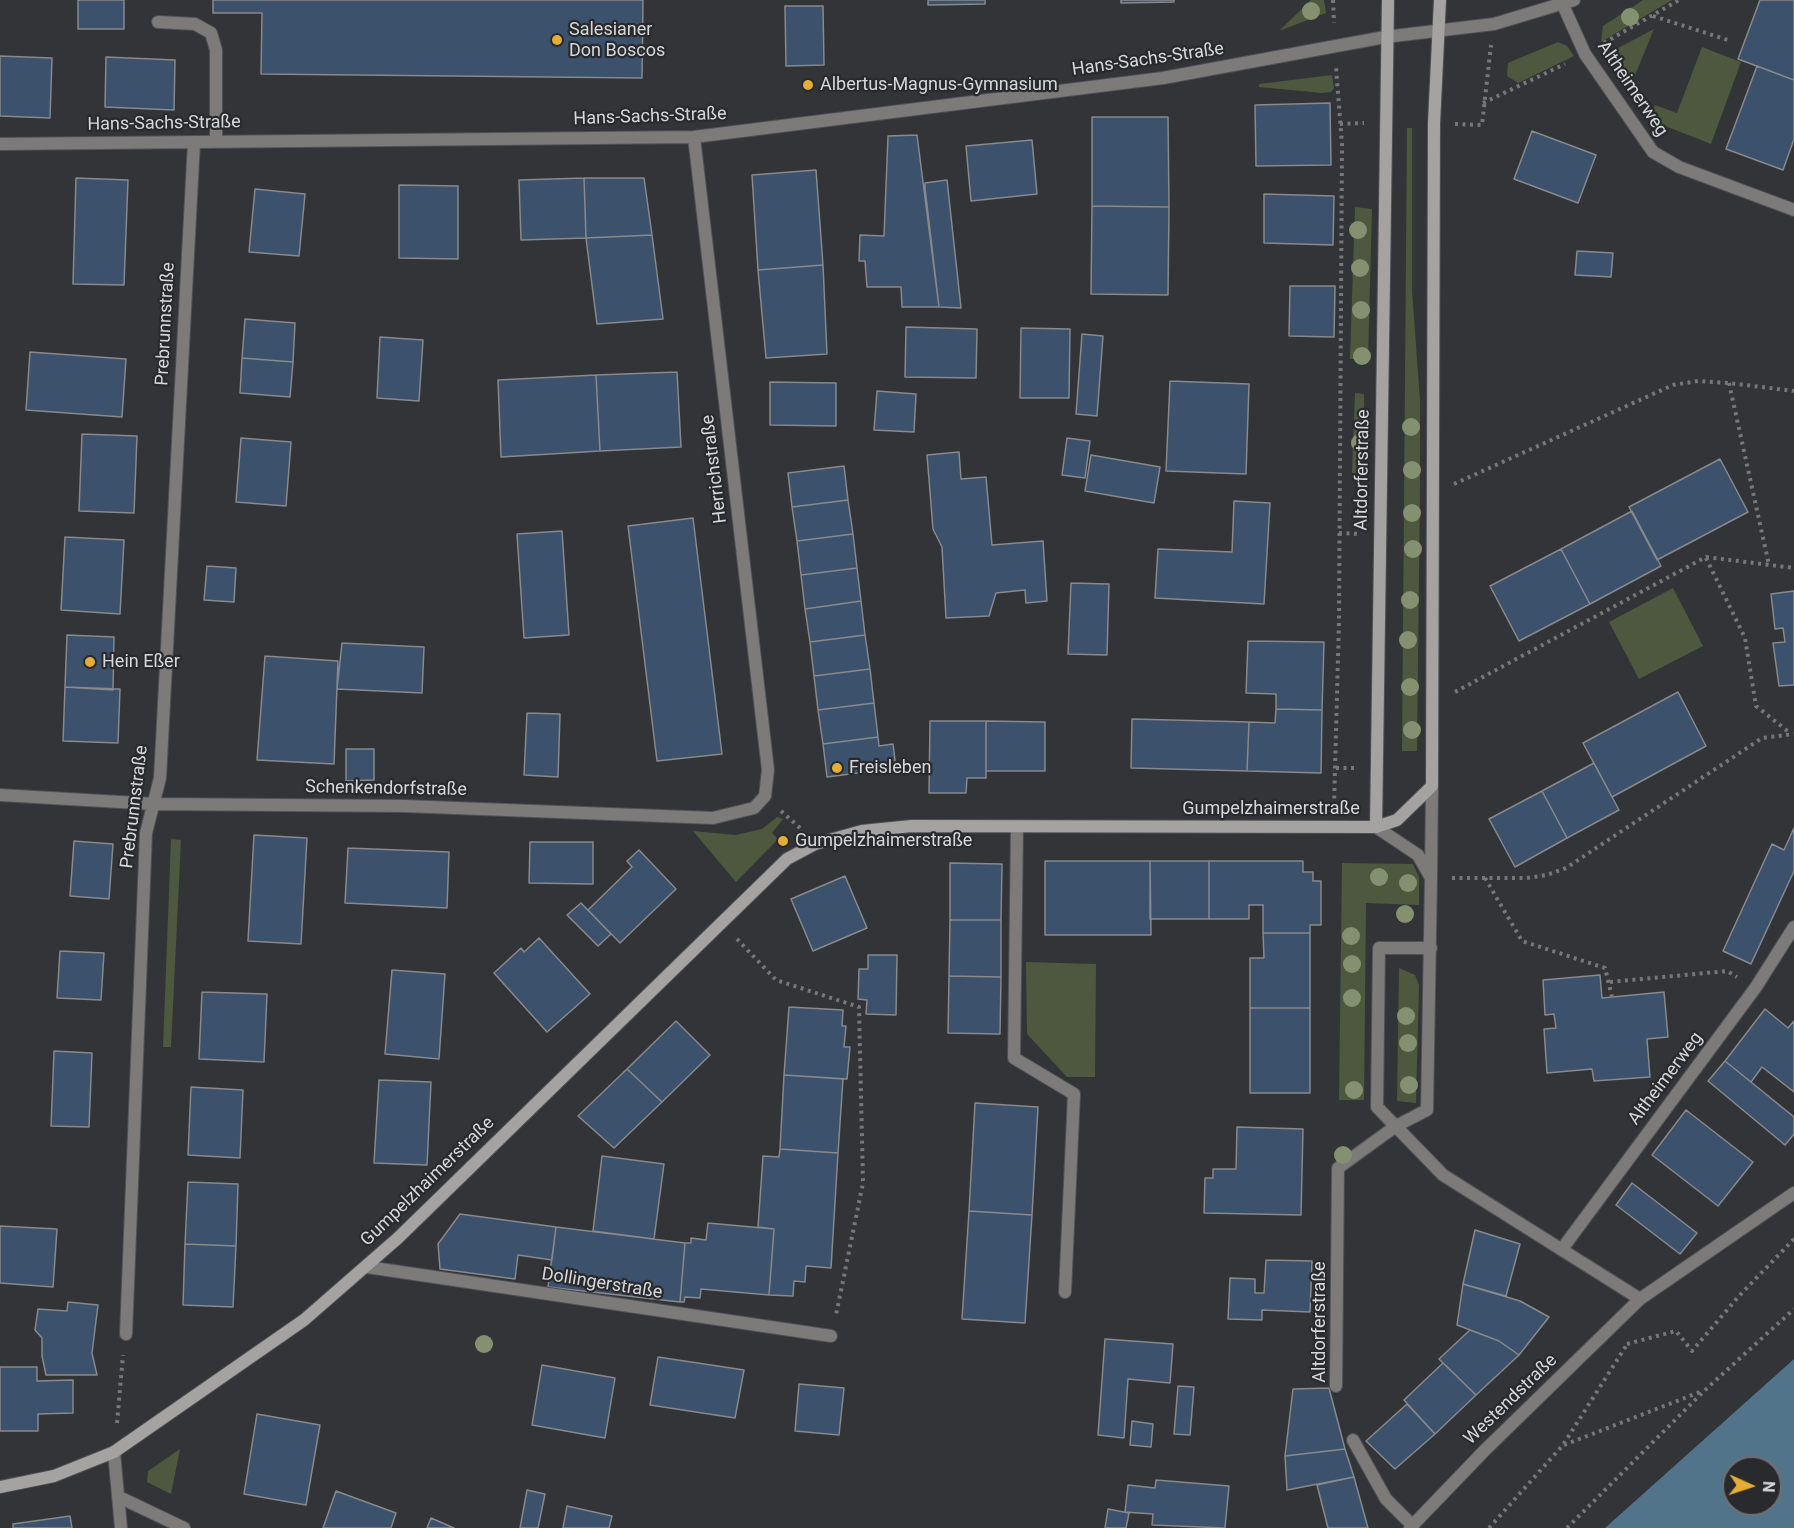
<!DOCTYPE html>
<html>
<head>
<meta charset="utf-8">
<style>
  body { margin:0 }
  #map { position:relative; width:1794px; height:1528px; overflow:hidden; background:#333437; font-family:Roboto,sans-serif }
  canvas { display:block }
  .north { position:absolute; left:1722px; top:1456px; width:60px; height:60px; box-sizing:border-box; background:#292a2d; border:2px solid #6e6f72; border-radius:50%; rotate:93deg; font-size:16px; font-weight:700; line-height:24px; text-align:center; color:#d6d7d9 }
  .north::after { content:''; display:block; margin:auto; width:21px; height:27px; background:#e5ad35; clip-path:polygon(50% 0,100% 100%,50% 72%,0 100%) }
</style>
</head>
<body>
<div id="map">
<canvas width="1794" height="1528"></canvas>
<div class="north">N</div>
</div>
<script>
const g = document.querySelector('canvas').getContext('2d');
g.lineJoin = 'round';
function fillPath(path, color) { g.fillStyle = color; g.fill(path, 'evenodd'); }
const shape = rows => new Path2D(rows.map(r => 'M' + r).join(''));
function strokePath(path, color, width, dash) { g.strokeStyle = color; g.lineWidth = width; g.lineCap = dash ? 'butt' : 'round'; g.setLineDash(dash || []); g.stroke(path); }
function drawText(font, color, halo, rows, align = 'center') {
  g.font = font + ' Roboto,sans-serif'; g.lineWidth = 4.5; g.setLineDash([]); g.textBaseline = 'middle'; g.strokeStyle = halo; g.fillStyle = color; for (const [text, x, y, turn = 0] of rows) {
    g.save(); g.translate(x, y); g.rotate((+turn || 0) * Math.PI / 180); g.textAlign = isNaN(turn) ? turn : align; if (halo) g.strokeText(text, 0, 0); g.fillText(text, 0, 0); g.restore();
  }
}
const green = shape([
  [1311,0,1324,0,1326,13,1279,31],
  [1643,0,1672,0,1601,42,1603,26],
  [1654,29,1628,92,1605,55],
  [1558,42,1567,46,1574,56,1518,83,1507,76,1508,63],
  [1702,47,1741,62,1711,144,1650,120,1655,105,1677,113],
  [1332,75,1334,88,1331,92,1322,93,1259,87,1259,84],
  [1407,128,1412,128,1412,290,1420,401,1420,484,1417,751,1402,751],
  [1355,207,1372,209,1368,359,1350,359],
  [1355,393,1364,394,1365,475,1352,473],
  [1673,588,1703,646,1639,679,1609,622],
  [777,817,783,819,772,833,778,839,736,882,693,831,736,835,762,829],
  [171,839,181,840,171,1047,163,1047],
  [1342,863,1413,864,1419,877,1419,905,1366,903,1364,1100,1339,1100],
  [1026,962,1096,964,1095,1077,1067,1077,1027,1034],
  [1399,968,1415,975,1419,985,1416,1103,1397,1101],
  [180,1449,171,1494,147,1482,148,1471]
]);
const water = shape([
  [1794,1359,1794,1528,1605,1528],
  [1734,1468,1770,1468,1770,1504,1734,1504]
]);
const building = shape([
  [78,0,124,0,124,29,78,29,78,0],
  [213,0,643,0,642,78,261,74,262,13,213,13,213,0],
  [928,0,985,0,985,4,928,5,928,0],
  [1121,0,1174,0,1174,2,1121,3,1121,0],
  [1760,0,1794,0,1794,80,1738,59,1760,0],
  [785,6,823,6,824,65,786,66,785,6],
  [0,56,52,58,50,118,0,116,0,56],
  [106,57,175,60,174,110,105,107,106,57],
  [1757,66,1794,80,1794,139,1783,170,1726,149,1757,66],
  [1330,103,1331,165,1256,166,1255,105,1330,103],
  [1092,117,1168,117,1169,207,1092,206,1092,117],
  [1532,131,1596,155,1578,203,1514,179,1532,131],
  [917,135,939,307,902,307,901,287,867,287,865,261,859,261,860,235,884,236,888,136,917,135],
  [1032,140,1037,194,971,201,966,146,1032,140],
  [816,170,823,265,758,270,752,175,816,170],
  [76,178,128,180,124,285,73,284,76,178],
  [584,178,644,178,652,235,586,238,584,178],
  [584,178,586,238,521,240,519,180,584,178],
  [947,180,961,308,939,307,925,188,925,183,947,180],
  [399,185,458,186,458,259,399,258,399,185],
  [255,189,305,194,299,256,249,252,255,189],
  [1264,194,1334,196,1333,245,1264,243,1264,194],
  [1092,206,1169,207,1168,295,1091,294,1092,206],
  [652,235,663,319,597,324,586,238,652,235],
  [1577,251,1613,253,1611,277,1575,275,1577,251],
  [823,265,827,354,766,358,758,270,823,265],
  [1290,286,1335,286,1334,337,1289,336,1290,286],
  [245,319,295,323,293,362,242,358,245,319],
  [906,327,977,329,976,378,905,377,906,327],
  [1021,328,1070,329,1069,398,1020,398,1021,328],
  [1082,334,1103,336,1097,416,1076,414,1082,334],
  [380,337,423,340,419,401,377,398,380,337],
  [30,352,126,359,122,417,26,410,30,352],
  [242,358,293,362,290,397,240,393,242,358],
  [677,372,681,447,600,451,596,375,677,372],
  [596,375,600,451,501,457,498,380,596,375],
  [1170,381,1249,384,1246,474,1166,471,1170,381],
  [770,382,836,383,836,426,770,425,770,382],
  [877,391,916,394,914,432,874,430,877,391],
  [82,434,137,436,134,513,79,511,82,434],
  [241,438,291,442,286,506,236,502,241,438],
  [1067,438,1090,441,1085,478,1062,475,1067,438],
  [959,452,961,479,986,477,992,545,1043,541,1047,601,1026,603,1025,590,996,593,989,616,946,618,942,547,933,529,927,455,959,452],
  [1091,455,1160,467,1154,503,1085,491,1091,455],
  [1720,459,1748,512,1657,560,1629,507,1720,459],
  [844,466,848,500,792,507,788,473,844,466],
  [848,500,853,534,797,541,792,507,848,500],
  [1234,501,1270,503,1264,604,1155,598,1158,549,1232,552,1234,501],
  [1632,511,1661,566,1590,604,1561,549,1632,511],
  [693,518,722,754,657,761,628,526,693,518],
  [562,531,569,635,524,638,517,534,562,531],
  [853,534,857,568,801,575,797,541,853,534],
  [65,537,124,540,120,614,61,610,65,537],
  [1561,549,1590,604,1519,641,1490,586,1561,549],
  [207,566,236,568,234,602,204,600,207,566],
  [857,568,861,601,805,609,801,575,857,568],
  [1071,583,1109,584,1107,655,1068,654,1071,583],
  [1794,591,1794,685,1779,686,1773,643,1785,642,1783,628,1775,629,1771,594,1794,591],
  [861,601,865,635,810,642,805,609,861,601],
  [67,635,114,637,113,690,65,687,67,635],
  [865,635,870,669,814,676,810,642,865,635],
  [1248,641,1324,642,1322,710,1276,709,1276,694,1246,693,1248,641],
  [342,643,424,647,422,693,337,689,342,643],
  [265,656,338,661,334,764,257,760,265,656],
  [870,669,874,703,818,710,814,676,870,669],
  [65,687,120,689,118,743,63,741,65,687],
  [1678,692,1706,746,1612,797,1583,743,1678,692],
  [874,703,878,737,823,744,818,710,874,703],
  [1276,709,1322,710,1321,773,1247,771,1249,722,1275,723,1276,709],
  [527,713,560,714,558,777,524,775,527,713],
  [1132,719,1249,722,1247,771,1131,768,1132,719],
  [930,721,986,721,986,778,967,778,966,793,929,793,930,721],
  [986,721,1045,722,1045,771,986,771,986,721],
  [878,737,879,746,893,744,896,768,827,777,823,744,878,737],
  [346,749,374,749,374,780,346,781,346,749],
  [1594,763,1619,810,1567,838,1542,791,1594,763],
  [1542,791,1567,838,1515,867,1489,819,1542,791],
  [1794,828,1794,871,1751,964,1723,951,1772,844,1784,850,1794,828],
  [254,835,307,838,301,944,248,941,254,835],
  [74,841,113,844,109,899,70,896,74,841],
  [530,842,593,842,593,884,529,883,530,842],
  [348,848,449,852,447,908,345,903,348,848],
  [639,850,676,889,620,943,588,910,632,867,627,861,639,850],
  [1045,861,1150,861,1151,935,1045,935,1045,861],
  [1150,861,1209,861,1209,919,1150,919,1150,861],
  [1209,861,1303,861,1303,872,1313,872,1313,881,1321,881,1321,925,1310,925,1310,933,1263,933,1263,905,1249,905,1249,919,1209,919,1209,861],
  [950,863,1002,864,1001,920,950,920,950,863],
  [845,876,867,928,813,951,791,899,845,876],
  [581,903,611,934,598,946,567,915,581,903],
  [950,920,1001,920,1001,977,949,976,950,920],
  [1263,933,1310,933,1310,1008,1250,1008,1250,958,1264,958,1263,933],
  [539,938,590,994,547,1032,494,973,521,948,524,952,539,938],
  [60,951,104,953,101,1000,57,998,60,951],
  [868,955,897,955,896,1015,866,1014,867,1000,858,999,859,969,868,969,868,955],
  [392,970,445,974,439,1059,385,1054,392,970],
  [1600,975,1602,998,1664,992,1668,1037,1647,1039,1650,1077,1594,1081,1592,1069,1547,1073,1544,1029,1556,1028,1554,1014,1545,1015,1543,980,1600,975],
  [949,976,1001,977,1000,1034,948,1033,949,976],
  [202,992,267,994,264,1062,199,1059,202,992],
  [789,1007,843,1010,842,1026,846,1026,844,1047,850,1047,847,1079,784,1075,789,1007],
  [1250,1008,1310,1008,1310,1093,1250,1093,1250,1008],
  [1765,1009,1788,1028,1794,1021,1794,1092,1762,1067,1751,1082,1725,1061,1765,1009],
  [676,1021,710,1055,662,1102,627,1069,676,1021],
  [54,1051,92,1053,89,1127,51,1126,54,1051],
  [1725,1061,1794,1117,1794,1134,1785,1145,1708,1081,1725,1061],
  [627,1069,662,1102,614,1148,578,1116,627,1069],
  [784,1075,843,1079,838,1153,780,1149,784,1075],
  [379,1080,431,1082,427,1165,374,1163,379,1080],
  [191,1087,243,1090,240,1158,188,1155,191,1087],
  [975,1103,1038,1107,1032,1215,969,1211,975,1103],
  [1686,1110,1753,1162,1718,1206,1652,1155,1686,1110],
  [1237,1127,1303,1129,1301,1215,1204,1213,1205,1178,1213,1178,1213,1169,1236,1169,1237,1127],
  [780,1149,838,1153,831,1268,806,1266,805,1282,794,1281,793,1296,769,1295,774,1229,758,1227,763,1156,779,1157,780,1149],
  [602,1156,664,1164,654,1239,593,1231,602,1156],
  [188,1182,238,1184,236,1246,185,1244,188,1182],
  [1632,1183,1697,1233,1680,1254,1616,1205,1632,1183],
  [969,1211,1032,1215,1025,1323,962,1319,969,1211],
  [460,1214,556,1227,552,1260,518,1255,515,1279,440,1269,438,1244,460,1214],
  [708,1223,774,1229,769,1295,701,1289,700,1298,685,1297,684,1302,680,1302,685,1243,691,1243,691,1238,706,1240,708,1223],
  [0,1226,57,1229,53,1287,0,1283,0,1226],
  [556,1227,685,1243,680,1302,548,1287,556,1227],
  [1475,1230,1520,1244,1506,1296,1463,1284,1475,1230],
  [185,1244,236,1246,233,1307,183,1305,185,1244],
  [1266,1260,1312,1261,1310,1312,1262,1310,1262,1320,1228,1319,1230,1278,1255,1279,1255,1293,1264,1293,1266,1260],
  [1463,1284,1520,1301,1549,1317,1519,1355,1499,1341,1457,1325,1463,1284],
  [68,1302,98,1305,92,1353,97,1375,46,1375,42,1356,42,1338,35,1330,38,1309,67,1311,68,1302],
  [1470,1330,1499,1341,1519,1355,1476,1395,1439,1359,1470,1330],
  [1105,1339,1173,1344,1170,1383,1128,1379,1124,1438,1098,1435,1105,1339],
  [658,1357,744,1370,735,1418,650,1405,658,1357],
  [1443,1363,1476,1395,1435,1434,1404,1400,1443,1363],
  [542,1365,615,1378,605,1438,532,1425,542,1365],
  [0,1367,37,1367,37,1381,73,1380,73,1413,38,1414,38,1431,0,1431,0,1367],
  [799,1384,844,1388,839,1435,795,1431,799,1384],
  [1178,1386,1194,1387,1190,1435,1174,1434,1178,1386],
  [1329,1388,1345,1449,1285,1456,1293,1389,1329,1388],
  [1407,1404,1435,1434,1395,1469,1366,1441,1407,1404],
  [257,1414,320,1425,306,1505,244,1494,257,1414],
  [1132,1421,1153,1424,1151,1447,1130,1445,1132,1421],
  [1345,1449,1354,1477,1287,1490,1285,1456,1345,1449],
  [1354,1477,1368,1528,1328,1528,1317,1485,1354,1477],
  [1156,1480,1229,1486,1225,1528,1152,1525,1153,1514,1125,1512,1128,1485,1155,1488,1156,1480],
  [527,1490,545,1494,538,1528,520,1528,527,1490],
  [336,1491,396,1513,391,1528,323,1528,336,1491],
  [567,1506,612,1516,609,1528,563,1528,567,1506],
  [1108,1509,1129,1513,1126,1528,1105,1528,1108,1509],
  [70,1516,72,1528,13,1528,13,1524,70,1516],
  [431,1518,454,1528,427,1528,431,1518]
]);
const path = shape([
  [1333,0,1334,23],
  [1653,16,1731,41],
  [1604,43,1679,0],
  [1483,103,1565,64],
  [1340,124,1364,123],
  [1455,124,1482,125,1491,45],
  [1729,383,1769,565],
  [1454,484,1673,385,1698,381,1729,383,1794,391],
  [1339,533,1360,534],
  [1706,558,1745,638,1756,706,1790,733],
  [1455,692,1706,557,1794,568],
  [1336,768,1356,768],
  [1334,806,1339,621,1342,144,1336,67],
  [781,811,800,828],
  [1452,878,1527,878,1547,875,1566,868,1762,738,1794,734],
  [1485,878,1522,941,1605,968,1612,997],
  [737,939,776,980,859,1007,863,1183,836,1315],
  [1610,982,1727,971,1737,977],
  [1627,1344,1676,1331,1692,1351,1739,1296,1794,1239],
  [117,1423,123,1355],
  [1564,1445,1700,1392],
  [1489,1528,1563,1445,1626,1346],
  [1567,1528,1704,1391,1794,1309]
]);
const lane = shape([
  [1563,5,1585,54,1653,152,1679,167,1794,210],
  [158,22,195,24,211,33,216,50,216,141],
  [1017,827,1014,1058,1074,1094,1065,1292],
  [1562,1249,1756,987,1794,927]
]);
const street = shape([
  [0,144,694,137,1163,78,1385,37,1494,24,1574,0],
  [0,795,154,804,404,806,713,818,754,808,765,796,768,770,694,137],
  [1431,877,1432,786],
  [1431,948,1379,948,1377,1107,1443,1175,1640,1299],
  [367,1267,831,1336],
  [126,1334,146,833,160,778,194,142],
  [1336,1386,1338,1168,1396,1126,1427,1110,1431,878,1418,855,1376,827],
  [1353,1440,1386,1499,1412,1525],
  [114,1452,121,1528],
  [119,1497,184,1528],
  [1410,1528,1485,1450,1640,1299,1794,1193]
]);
const secondary = shape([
  [1376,827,1388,0],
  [0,1487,54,1476,114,1452,304,1320,398,1238,787,859,815,844,862,831,912,826,1376,827,1397,820,1432,786,1434,123,1440,0]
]);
const trees = [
  [1311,11],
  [1630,17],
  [1358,230],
  [1360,268],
  [1361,310],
  [1362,356],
  [1411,427],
  [1360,443],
  [1412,470],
  [1412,513],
  [1413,549],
  [1410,600],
  [1408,640],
  [1410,687],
  [1412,730],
  [1379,877],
  [1408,883],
  [1405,914],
  [1351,936],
  [1352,964],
  [1352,998],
  [1406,1016],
  [1408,1043],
  [1409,1085],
  [1354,1090],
  [1343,1155],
  [484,1344]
];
const markers = [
  [557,40,6,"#e5ad35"],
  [808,85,6,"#e5ad35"],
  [90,662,6,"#e5ad35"],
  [837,768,6,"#e5ad35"],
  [783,841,6,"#e5ad35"]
];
const poiNames = [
  ["Salesianer",569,30],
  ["Don Boscos",569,51],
  ["Albertus-Magnus-Gymnasium",820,85],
  ["Hein Eßer",102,662],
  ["Freisleben",849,768],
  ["Gumpelzhaimerstraße",795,841]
];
const streetNames = [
  ["Hans-Sachs-Straße",1148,60,-8],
  ["Altheimerweg",1632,89,56],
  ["Hans-Sachs-Straße",650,117,-2],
  ["Hans-Sachs-Straße",164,124,-1],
  ["Prebrunnstraße",166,324,-87],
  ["Herrichstraße",715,469,-97],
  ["Altdorferstraße",1363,470,-89],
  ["Schenkendorfstraße",386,789,1],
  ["Prebrunnstraße",135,807,-83],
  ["Gumpelzhaimerstraße",1271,809],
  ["Altheimerweg",1666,1079,-53],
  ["Gumpelzhaimerstraße",428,1182,-44],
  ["Dollingerstraße",602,1284,9],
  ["Altdorferstraße",1320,1322,-90],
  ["Westendstraße",1511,1400,-44]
];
fillPath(green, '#4e583e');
fillPath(water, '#51748b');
fillPath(building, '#3c516c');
strokePath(building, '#87898c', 1.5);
strokePath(lane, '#505154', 14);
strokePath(street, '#505154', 14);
strokePath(secondary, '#505154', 14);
strokePath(path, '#76777a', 4, [3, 4.5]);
strokePath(lane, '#7c7b7a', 12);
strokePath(street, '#7c7b7a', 12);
strokePath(secondary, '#a4a3a1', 12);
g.fillStyle = '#849171';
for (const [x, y] of trees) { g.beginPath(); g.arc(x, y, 9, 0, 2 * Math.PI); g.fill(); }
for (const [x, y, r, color] of markers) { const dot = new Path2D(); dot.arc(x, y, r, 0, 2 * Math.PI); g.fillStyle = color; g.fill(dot); strokePath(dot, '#292a2d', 2); }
drawText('18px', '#d6d7d9', '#292a2d', poiNames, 'left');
drawText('18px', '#d6d7d9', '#292a2d', streetNames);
</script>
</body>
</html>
